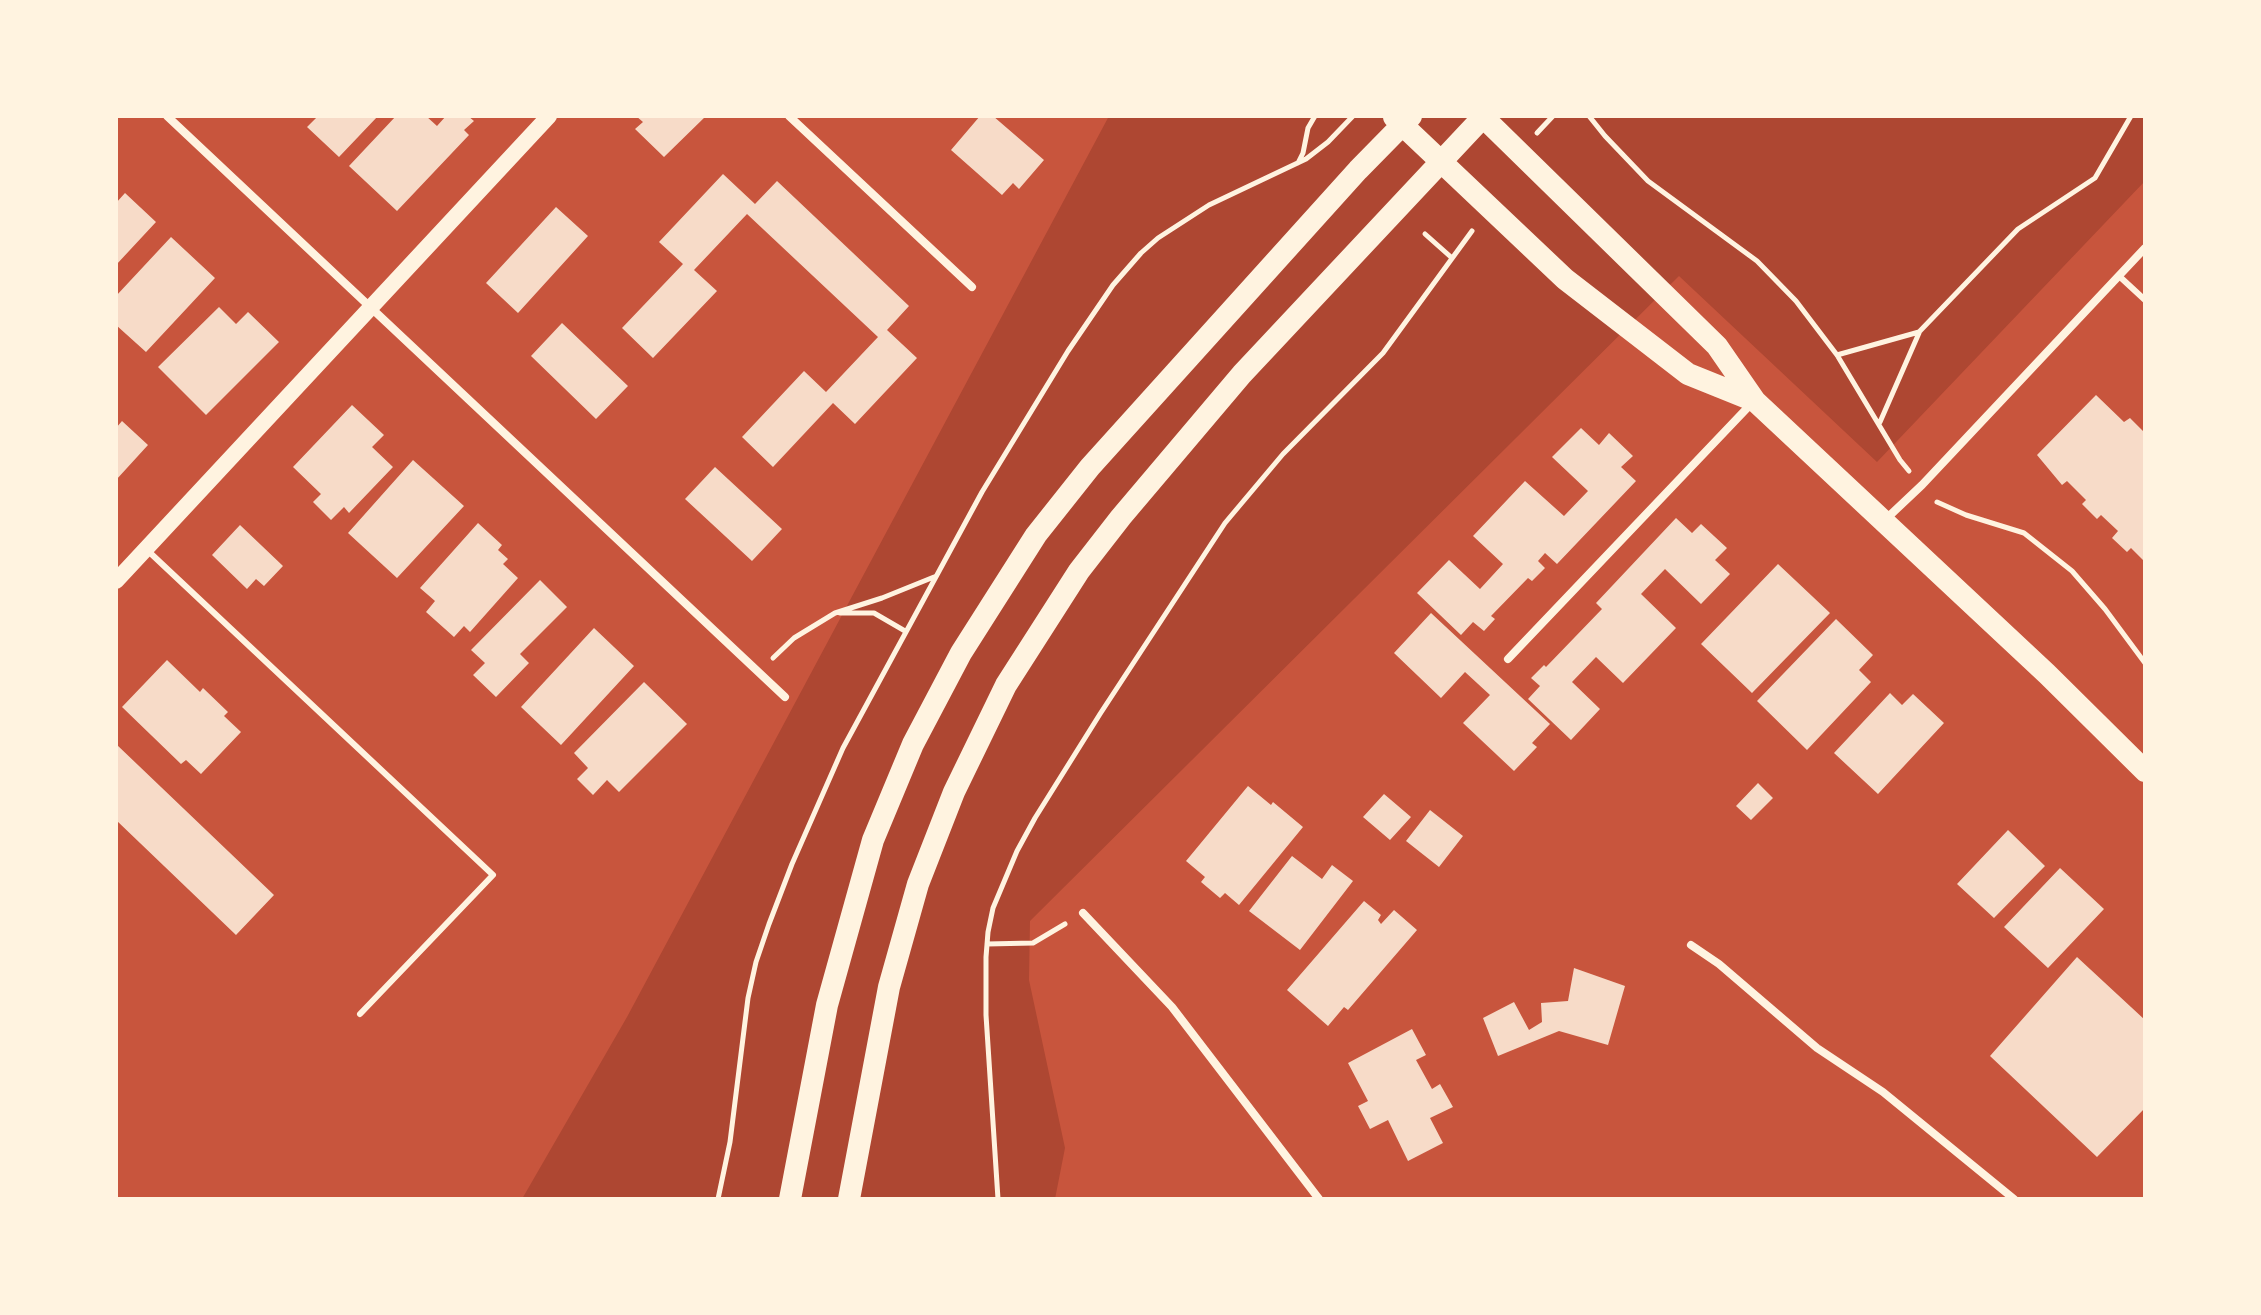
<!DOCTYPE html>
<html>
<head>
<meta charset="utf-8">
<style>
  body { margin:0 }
  #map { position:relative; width:2261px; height:1315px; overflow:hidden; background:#c8553d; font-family:Bitter,serif }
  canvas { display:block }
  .frame { position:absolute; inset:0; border:118px solid #fff3e0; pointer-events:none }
</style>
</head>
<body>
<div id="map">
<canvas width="2261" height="1315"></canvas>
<div class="frame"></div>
</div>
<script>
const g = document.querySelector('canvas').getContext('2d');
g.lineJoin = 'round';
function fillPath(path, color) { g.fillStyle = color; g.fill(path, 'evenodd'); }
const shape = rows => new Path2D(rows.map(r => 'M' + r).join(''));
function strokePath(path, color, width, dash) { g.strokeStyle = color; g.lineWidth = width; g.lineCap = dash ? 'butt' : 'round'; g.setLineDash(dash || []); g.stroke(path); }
const green = shape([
  [1109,116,2145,116,2145,181,1877,462,1679,276,1030,921,1029,980,1065,1148,1055,1199,522,1199,627,1017]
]);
const building = shape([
  [318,116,378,116,339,157,307,127],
  [396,116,426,116,437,126,446,116,468,116,474,121,464,130,469,135,397,211,349,166],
  [636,116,706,116,664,157,635,129,643,122],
  [980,116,993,116,1044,160,1019,189,1013,183,1002,195,951,150],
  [723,174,755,204,777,181,909,306,887,330,917,358,855,424,833,403,773,467,742,437,804,371,826,392,878,337,747,214,694,270,717,291,653,358,622,328,683,264,659,242],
  [125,193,156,222,116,265,116,203],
  [556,207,588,236,518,313,486,283],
  [171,237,215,278,146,352,116,325,116,296],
  [219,307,236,324,248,312,279,342,206,415,158,367],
  [562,323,628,386,596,419,531,356],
  [2096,395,2124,422,2130,418,2145,433,2145,562,2131,548,2127,552,2112,538,2118,531,2101,515,2097,519,2082,504,2086,500,2067,481,2062,485,2037,455],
  [352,405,384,435,372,447,393,467,349,513,344,507,331,520,313,502,321,494,293,467],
  [122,421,148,445,116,480,116,428],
  [1581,428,1599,445,1609,433,1633,456,1621,467,1636,481,1557,564,1545,553,1538,561,1545,568,1532,581,1528,578,1491,616,1495,619,1484,631,1473,622,1461,635,1417,593,1449,560,1480,589,1503,564,1473,536,1525,481,1564,516,1588,491,1552,457],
  [413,460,464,506,397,578,348,533],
  [715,467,782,529,752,561,685,499],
  [1676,518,1692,533,1701,524,1727,548,1715,560,1730,574,1701,604,1665,569,1641,594,1676,628,1623,683,1596,657,1572,682,1600,709,1571,740,1528,699,1540,686,1531,678,1544,665,1546,667,1602,609,1596,603],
  [478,523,502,545,498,550,508,559,503,564,518,578,470,632,464,626,454,637,426,612,435,601,420,588],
  [240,525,283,566,264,586,256,579,247,589,212,555],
  [1778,564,1830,613,1752,693,1701,644],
  [540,580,567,607,520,654,529,663,496,697,473,675,485,663,471,650],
  [1431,613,1550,724,1532,743,1537,747,1514,771,1463,723,1490,695,1465,672,1441,698,1394,653],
  [1836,619,1873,655,1859,670,1871,682,1807,750,1757,701],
  [594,628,634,666,561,745,521,707],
  [167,660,200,692,203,688,228,712,224,716,241,732,201,774,186,760,181,764,122,707],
  [644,682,687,724,619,792,607,780,593,795,577,779,588,768,574,753],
  [1890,693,1902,705,1913,694,1944,723,1878,794,1834,753],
  [116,744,274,895,236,935,116,820],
  [1758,783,1773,798,1751,820,1736,806],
  [1248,786,1271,805,1273,802,1303,827,1239,905,1225,893,1220,898,1201,882,1205,877,1186,861],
  [1384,794,1411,817,1390,840,1363,817],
  [1430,810,1463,836,1439,867,1406,841],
  [2008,830,2045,866,1994,918,1957,884],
  [1292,856,1322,879,1332,865,1353,881,1300,950,1249,911],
  [2060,868,2104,909,2048,968,2004,927],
  [1364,901,1381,915,1378,920,1381,924,1394,910,1417,930,1348,1010,1344,1007,1328,1026,1287,990],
  [2077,957,2145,1020,2145,1108,2097,1157,1990,1056],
  [1574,968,1625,986,1608,1045,1559,1031,1498,1056,1483,1018,1514,1002,1529,1030,1542,1022,1541,1003,1568,1001],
  [1412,1029,1426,1055,1416,1060,1432,1089,1440,1084,1453,1107,1430,1118,1443,1143,1408,1161,1388,1120,1370,1129,1358,1106,1368,1101,1348,1063]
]);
const path = shape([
  [1589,116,1605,136,1648,181,1757,261,1796,301,1837,355,1900,460,1909,471],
  [1537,133,1553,116],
  [1298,163,1303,153,1308,128,1315,116],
  [1425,234,1452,258],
  [1837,355,1919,332,2018,229,2095,178,2131,116],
  [1880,422,1919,333],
  [1937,502,1966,515,2024,533,2072,571,2105,609,2145,663],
  [840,613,874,613,905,631],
  [773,658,794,638,835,613,882,598,934,577],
  [987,944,1033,943,1065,924],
  [718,1199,730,1142,748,998,756,962,769,924,792,864,843,748,982,492,1068,351,1113,285,1141,253,1158,238,1209,205,1306,159,1328,142,1353,116],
  [998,1199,986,1015,986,957,988,932,993,908,1017,851,1035,818,1100,714,1225,523,1283,454,1383,353,1472,231]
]);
const service = shape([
  [2119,276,2145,300],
  [146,549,493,875,360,1014]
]);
const minor = shape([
  [167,116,785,697],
  [789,116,972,287],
  [1886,519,1922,485,2145,248],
  [1508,659,1751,404],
  [1083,913,1172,1007,1319,1199],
  [1691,945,1719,964,1817,1048,1883,1092,2014,1199]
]);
const secondary = shape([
  [116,581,549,116]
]);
const trunk = shape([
  [1482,116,1717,346,1755,401,2047,674,2145,771],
  [1394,117,1565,279,1688,374,1755,401],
  [790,1199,827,1005,873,840,913,744,961,653,1036,535,1090,467,1358,170,1411,116],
  [849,1199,889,987,918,884,954,792,1006,685,1079,571,1121,517,1242,374,1483,117]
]);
fillPath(green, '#ae4732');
fillPath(building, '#f7dbc8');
strokePath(path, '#fff3e0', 5);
strokePath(service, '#fff3e0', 6);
strokePath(minor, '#fff3e0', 8);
strokePath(secondary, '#fff3e0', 16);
strokePath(trunk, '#fff3e0', 22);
</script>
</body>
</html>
